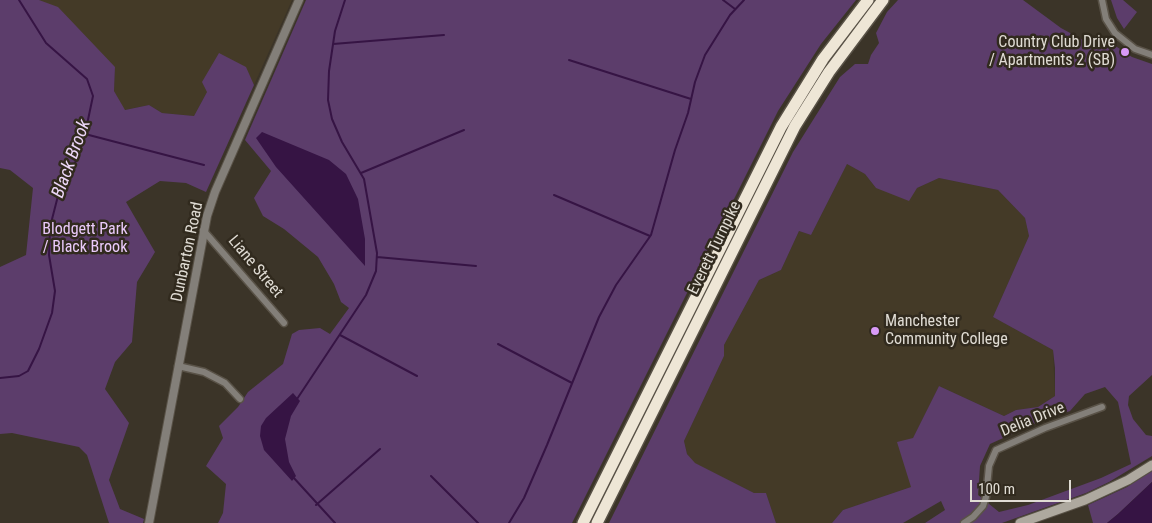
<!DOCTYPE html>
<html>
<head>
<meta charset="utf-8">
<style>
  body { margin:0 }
  #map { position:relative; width:1152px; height:523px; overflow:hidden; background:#3b3428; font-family:"Roboto Condensed",sans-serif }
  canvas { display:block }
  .scale { position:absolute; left:970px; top:480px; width:101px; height:22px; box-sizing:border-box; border:2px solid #e0dcd4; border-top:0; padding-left:6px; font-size:15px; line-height:18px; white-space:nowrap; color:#e0dcd4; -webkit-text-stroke:4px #312a1e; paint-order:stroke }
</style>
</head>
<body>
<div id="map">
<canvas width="1152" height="523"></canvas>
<div class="scale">100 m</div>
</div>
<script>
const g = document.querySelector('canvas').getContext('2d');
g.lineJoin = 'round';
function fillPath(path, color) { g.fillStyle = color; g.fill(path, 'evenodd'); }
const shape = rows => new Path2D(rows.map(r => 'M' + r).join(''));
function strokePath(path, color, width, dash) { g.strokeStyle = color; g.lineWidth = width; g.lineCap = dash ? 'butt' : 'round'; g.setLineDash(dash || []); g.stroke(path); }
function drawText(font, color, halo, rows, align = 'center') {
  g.font = font + ' "Roboto Condensed",sans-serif'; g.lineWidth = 5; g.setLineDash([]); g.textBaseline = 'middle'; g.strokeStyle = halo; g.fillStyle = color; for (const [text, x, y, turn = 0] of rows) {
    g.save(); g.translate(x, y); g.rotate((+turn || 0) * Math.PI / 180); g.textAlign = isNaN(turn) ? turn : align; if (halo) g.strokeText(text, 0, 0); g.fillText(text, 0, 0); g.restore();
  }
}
const built = shape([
  [39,0,292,0,254,85,245,67,207,92,194,116,162,113,149,105,124,110,114,91,115,67],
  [847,164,865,174,876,188,917,188,939,178,998,190,1025,218,1029,236,993,317,1053,350,1055,396,1038,407,1016,410,1004,416,939,386,913,438,911,487,843,510,832,523,776,523,766,493,754,493,694,463,687,454,684,441,724,356,724,345,759,280,781,270,799,231,811,235]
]);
const green = shape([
  [0,0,39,0,58,7,115,67,114,91,125,110,149,105,162,113,194,116,207,92,202,82,219,53,246,67,254,85,206,192,186,183,160,181,126,202,155,252,137,282,132,342,115,362,105,389,129,423,109,480,120,509,144,519,143,523,109,523,87,455,79,447,12,433,0,434,0,267,26,255,33,188,10,170,0,168],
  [306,0,856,0,821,44,778,111,572,523,218,523,223,513,226,484,206,466,223,438,219,426,238,407,248,392,283,364,292,334,299,330,320,328,330,334,349,308,341,302,334,284,318,257,284,229,263,216,254,198,271,171,245,140],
  [898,0,1023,0,1061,28,1092,45,1114,45,1132,57,1152,64,1152,375,1129,396,1128,405,1133,419,1146,435,1152,436,1152,456,1109,482,1086,493,1002,523,925,523,945,510,941,501,903,523,832,523,843,510,911,487,897,442,913,438,939,386,1004,416,1016,410,1038,407,1055,396,1055,368,1053,350,993,317,1029,236,1025,218,998,190,939,178,917,188,909,201,876,188,865,174,847,164,811,235,799,231,781,270,759,280,724,345,724,356,684,441,687,454,695,463,754,493,766,493,776,523,609,523,793,152,840,77,855,64,868,64,871,55,879,43,876,33,887,12],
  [1105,387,1118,402,1131,464,1101,478,1028,505,999,512,978,495,980,466,990,444,1036,423,1070,411,1085,394],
  [1111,0,1123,0,1137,12,1124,29,1117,18],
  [1152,471,1152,482,1118,514,1107,523,1093,523,1088,505,1127,487]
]);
const water = shape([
  [262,132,329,160,346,174,358,199,365,239,365,266,276,167,256,138],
  [293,393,300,401,291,416,285,439,289,462,296,476,292,481,264,450,260,436,261,426,266,418],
  [1152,482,1152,523,1107,523,1118,514]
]);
const stream = shape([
  [723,0,735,9],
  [333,44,444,35],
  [569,60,691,99],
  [85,134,204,165],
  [361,173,464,130],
  [554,195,650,236],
  [377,257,476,266],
  [340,335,417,376],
  [498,344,572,383],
  [0,378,19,376,28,371,39,349,52,313,55,291,49,255,50,227,60,188,75,163,85,134,93,96,87,79,46,43,19,0],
  [297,399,366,295,376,271,377,253,364,179,342,142,332,119,328,100,329,71,335,31,345,0],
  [431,476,478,523],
  [293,477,335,523],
  [316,505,380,449],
  [509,523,524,498,547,445,599,317,616,285,651,235,675,150,688,113,695,82,705,55,730,15,744,0]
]);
const minor = shape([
  [1102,0,1106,19,1115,33,1135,49,1152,55],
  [203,230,284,323],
  [178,366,204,372,225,383,240,399],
  [964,523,973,517,983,506,986,497,989,466,996,450,1045,428,1102,407]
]);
const tertiary = shape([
  [149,523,207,216,215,192,299,0]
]);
const secondary = shape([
  [1020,523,1085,500,1128,480,1152,465]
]);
const motorway = shape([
  [583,523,781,127,823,59,868,0],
  [597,523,795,126,829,72,883,0]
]);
const markers = [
  [1125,52,5,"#d99af7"],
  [875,331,5,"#d99af7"]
];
const poiNames = [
  ["Country Club Drive",1115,43],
  ["/ Apartments 2 (SB)",1115,61],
  ["Manchester",885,322,"left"],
  ["Community College",885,340,"left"]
];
const parkNames = [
  ["Blodgett Park",85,230],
  ["/ Black Brook",85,248]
];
const streetNames = [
  ["Everett Turnpike",715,248,-64],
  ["Dunbarton Road",188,252,-78],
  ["Liane Street",255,267,50],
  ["Delia Drive",1033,420,-22]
];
const waterNames = [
  ["Black Brook",72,159,-70]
];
fillPath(built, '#443a27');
fillPath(green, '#5c3d6b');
fillPath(water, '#361444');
strokePath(stream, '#361444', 2);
strokePath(minor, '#595247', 9);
strokePath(tertiary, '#595247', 10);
strokePath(secondary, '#595247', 11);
strokePath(motorway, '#595247', 14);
strokePath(minor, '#837f79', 6);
strokePath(tertiary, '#837f79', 8);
strokePath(secondary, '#aea99f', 9);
strokePath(motorway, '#eee6d6', 11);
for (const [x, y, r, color] of markers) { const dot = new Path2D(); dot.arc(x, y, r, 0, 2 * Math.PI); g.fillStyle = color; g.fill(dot); strokePath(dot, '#312a1e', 2); }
drawText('16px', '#e0dcd4', '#312a1e', poiNames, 'right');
drawText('16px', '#eacafa', '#312a1e', parkNames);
drawText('16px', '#e0dcd4', '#312a1e', streetNames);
drawText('italic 18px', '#ecd6f7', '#312a1e', waterNames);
</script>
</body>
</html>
